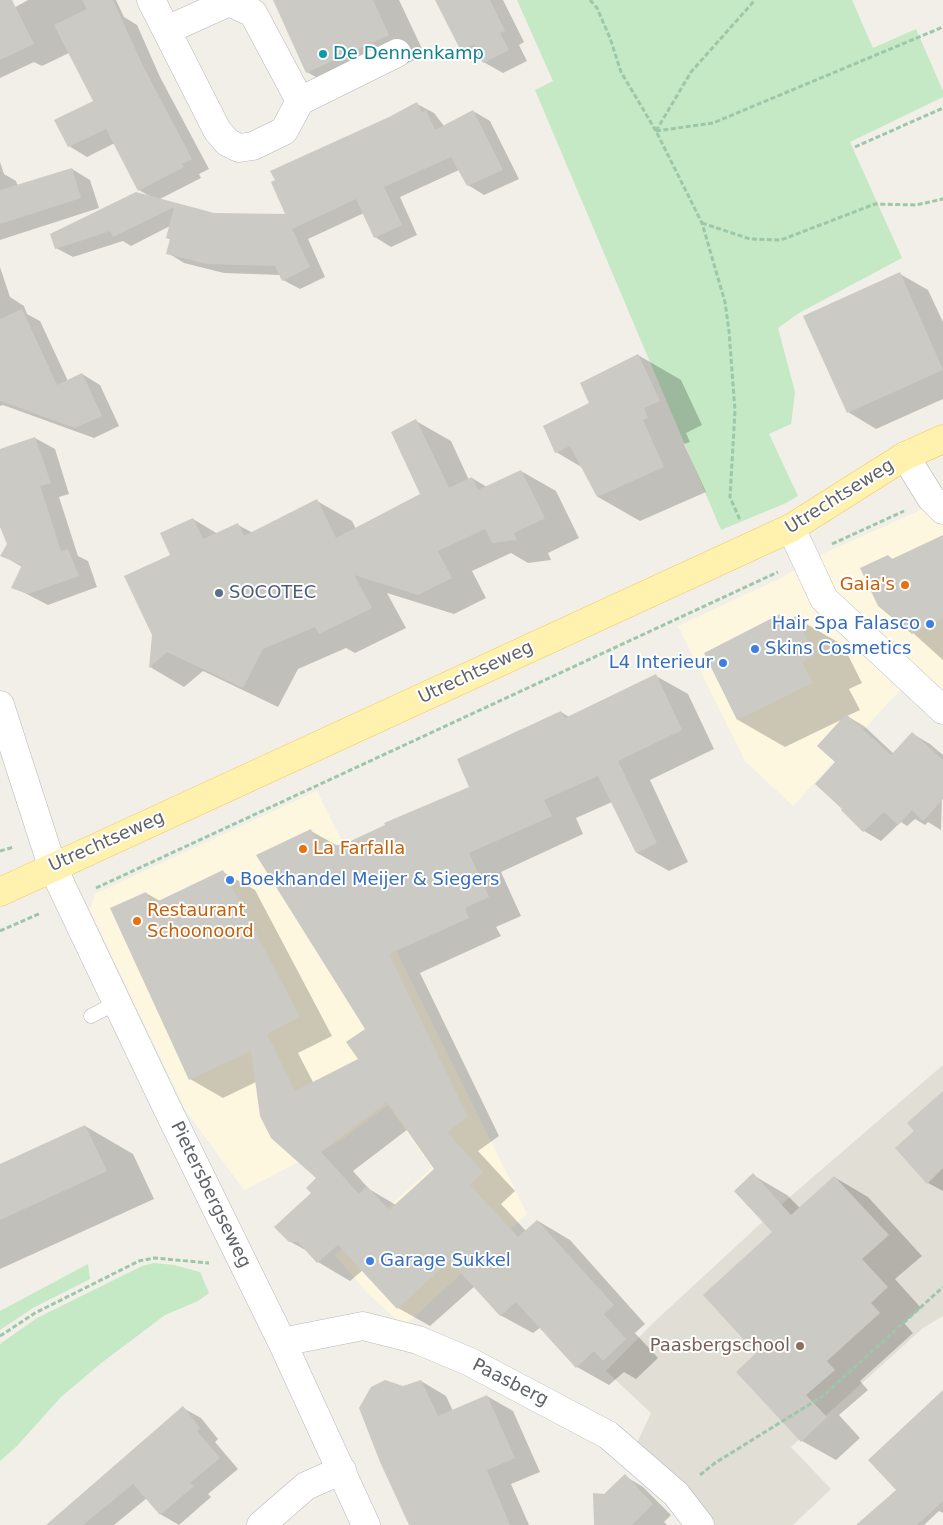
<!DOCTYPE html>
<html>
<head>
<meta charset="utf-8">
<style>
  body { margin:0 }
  canvas { display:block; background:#f1efe8 }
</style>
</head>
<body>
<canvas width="943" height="1525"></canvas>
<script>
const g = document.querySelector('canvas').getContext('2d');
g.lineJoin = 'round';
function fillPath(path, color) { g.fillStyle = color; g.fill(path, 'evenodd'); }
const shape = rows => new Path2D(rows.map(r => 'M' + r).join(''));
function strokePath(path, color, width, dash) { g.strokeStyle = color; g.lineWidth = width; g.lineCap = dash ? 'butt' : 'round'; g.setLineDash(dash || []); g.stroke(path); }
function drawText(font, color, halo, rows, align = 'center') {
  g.font = font + ' "DejaVu Sans",sans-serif'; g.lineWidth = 4; g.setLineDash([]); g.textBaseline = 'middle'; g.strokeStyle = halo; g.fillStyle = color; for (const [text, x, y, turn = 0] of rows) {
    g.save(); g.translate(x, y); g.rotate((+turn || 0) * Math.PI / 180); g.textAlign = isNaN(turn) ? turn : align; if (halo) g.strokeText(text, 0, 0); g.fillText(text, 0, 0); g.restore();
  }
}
const commercial = shape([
  [943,500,943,726,901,689,793,806,745,761,678,626,781,578,825,553],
  [317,791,527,1214,404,1326,368,1294,335,1255,432,1168,388,1105,340,1141,244,1190,186,1111,90,910,95,894]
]);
const education = shape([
  [943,1065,943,1316,923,1328,791,1447,831,1489,793,1525,715,1525,637,1443,651,1413,606,1371,653,1323,784,1202]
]);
const green = shape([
  [517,0,852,0,873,48,916,29,943,91,943,97,850,142,902,258,799,313,778,328,795,392,791,424,769,434,798,496,786,503,721,530,535,90,553,81],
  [154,1263,174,1265,200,1272,209,1293,198,1301,165,1315,100,1364,61,1397,17,1446,0,1461,0,1344,37,1318,142,1266],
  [88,1264,90,1279,33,1308,0,1330,0,1311]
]);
const shadow = shape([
  [28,0,116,0,124,17,137,25,160,77,209,169,199,174,201,178,158,200,214,214,287,215,390,119,417,104,434,113,444,126,473,111,490,121,519,179,484,195,468,185,459,170,400,197,417,235,391,247,375,237,364,213,308,239,325,277,300,289,283,280,281,275,224,273,184,263,168,253,171,240,167,238,170,226,131,246,123,241,73,257,56,248,151,197,139,190,115,143,87,157,69,146,95,102,69,53,42,66,34,62,0,78,0,27,3,14],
  [274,0,399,0,425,55,344,93,307,72],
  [436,0,503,0,524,42,519,45,527,61,503,73,462,50],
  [0,162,4,174,16,181,18,186,72,169,90,180,99,208,0,240],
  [0,267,10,297,24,306,27,314,40,321,68,381,82,374,100,385,119,426,94,438,3,405,0,406],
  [900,274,928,290,943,322,943,399,876,429,848,412],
  [638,355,681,380,702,425,686,433,690,442,684,444,706,492,640,521,598,497,583,468,556,452,591,404],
  [416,421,451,441,469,480,472,478,487,487,521,471,556,491,579,538,548,553,551,560,528,563,511,553,472,571,486,598,454,614,387,593,406,628,355,653,346,648,298,669,278,707,203,671,184,687,150,667,153,634,172,555,193,519,218,534,238,525,253,533,317,501,352,521,356,529,422,494],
  [35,438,55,449,69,494,59,497,78,556,88,561,97,587,48,605,13,587,22,567,2,555,9,542,0,519,0,450],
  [943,537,943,660,913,633,888,556,894,560],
  [780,616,789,621,796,618,843,645,862,683,849,689,860,710,847,716,864,726,894,754,913,734,930,744,943,755,941,830,928,822,925,825,915,819,907,826,901,822,881,841,864,831,837,762,845,718,785,747,738,720],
  [656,676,688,694,714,749,650,780,688,862,669,871,637,853,612,802,576,818,583,834,501,872,521,916,496,927,501,936,420,973,499,1136,478,1151,515,1191,501,1204,526,1231,538,1221,570,1240,645,1324,635,1333,658,1358,636,1379,624,1372,609,1385,577,1367,541,1327,533,1333,500,1315,475,1286,430,1326,398,1308,363,1270,350,1281,318,1262,309,1252,289,1241,318,1178,256,1082,223,1098,190,1079,112,909,146,893,160,901,223,872,255,890,332,1036,298,1053,314,1084,360,1060,367,1029,311,831,338,846,342,846,471,788,561,712,569,717],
  [408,1129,435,1169,396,1205,369,1189,353,1171],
  [943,1093,943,1191,928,1183,915,1131],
  [85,1126,133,1154,154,1199,0,1269,0,1165],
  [753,1175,787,1195,800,1208,834,1177,868,1197,922,1256,895,1279,921,1308,904,1323,913,1333,860,1381,868,1390,839,1415,860,1438,836,1460,802,1441,758,1353,773,1232],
  [421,1381,446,1396,453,1411,487,1396,513,1411,540,1472,511,1484,529,1525,410,1525,403,1388],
  [943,1392,943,1513,939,1511,924,1525,863,1525,897,1490],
  [183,1408,201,1418,218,1439,215,1442,238,1469,208,1494,211,1497,179,1525,160,1514,147,1498,114,1525,47,1525],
  [625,1476,643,1487,671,1515,664,1522,667,1525,595,1525,604,1495]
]);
const building = shape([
  [0,0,12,0,34,44,0,60],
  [82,0,113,0,143,66,192,159,182,164,184,167,138,191,106,129,68,147,54,120,93,101,54,25,87,9],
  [273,0,373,0,389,35,306,73],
  [435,0,490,0,505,31,500,33,509,50,483,63,474,44,461,51],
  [417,102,422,112,426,110,435,130,473,110,503,170,467,186,451,157,384,187,402,225,374,238,356,199,292,229,310,267,282,281,275,266,207,264,166,254,170,239,166,238,174,207,113,237,110,231,55,249,50,234,136,192,214,213,285,214,271,182,275,180,270,171,389,117],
  [72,168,81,198,0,224,0,190],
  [900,272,943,370,847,413,803,316],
  [22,309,57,385,82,373,102,416,75,428,0,401,0,319],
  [638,354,660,401,644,408,648,418,643,420,664,467,597,497,570,446,555,453,543,426,589,403,580,383],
  [416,419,449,488,472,477,478,490,521,470,545,518,514,533,517,540,492,543,485,529,438,551,452,578,418,595,354,575,372,608,319,634,315,627,263,649,243,688,167,652,149,668,152,635,124,576,170,555,160,533,193,518,203,539,238,523,244,536,317,499,336,538,420,494,391,432],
  [35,437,51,483,40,486,61,551,68,549,79,576,28,594,11,588,22,565,0,556,7,544,0,527,0,449],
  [943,535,943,618,912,634,878,606,860,568,888,555,892,559],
  [780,614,784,623,796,616,815,656,802,662,813,683,737,720,704,653],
  [656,674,682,730,618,761,657,843,636,853,598,776,544,800,552,816,469,853,489,897,465,908,469,918,389,954,468,1117,447,1132,483,1172,470,1185,518,1237,537,1220,614,1305,604,1314,626,1339,603,1361,594,1351,576,1368,516,1302,500,1316,450,1261,397,1309,338,1245,317,1263,298,1242,289,1242,274,1227,311,1193,306,1188,316,1178,271,1138,260,1116,251,1051,189,1080,110,908,146,892,152,904,223,870,300,1017,267,1034,295,1091,358,1059,346,1042,365,1029,256,855,311,829,318,845,342,845,385,825,384,823,469,787,457,759,561,711,565,718],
  [387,1102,434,1169,389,1210,367,1186,359,1194,321,1152],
  [846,714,891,755,912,732,943,760,943,799,923,821,912,810,898,825,884,812,863,832,841,810,842,809,815,784,835,762,817,746],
  [943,1091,943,1168,927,1184,895,1148,914,1131,907,1123],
  [85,1125,107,1171,0,1220,0,1164],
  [753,1173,791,1215,834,1176,889,1235,862,1259,888,1287,871,1303,880,1313,827,1361,835,1370,806,1395,827,1417,801,1442,736,1372,756,1353,703,1295,772,1232,734,1191],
  [385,1380,403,1386,421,1380,438,1416,487,1395,515,1458,487,1470,510,1525,409,1525,380,1462,359,1408,371,1387],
  [943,1390,943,1501,917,1525,856,1525,896,1490,868,1460],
  [183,1406,200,1428,197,1431,220,1458,190,1483,194,1486,160,1515,133,1484,83,1525,46,1525],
  [625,1474,653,1504,632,1525,594,1525,593,1493,604,1494]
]);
const path = shape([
  [590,0,597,8,610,38,621,72,656,131,702,223,725,302,729,331,735,411,730,497,740,520],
  [656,131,713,123,943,27],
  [656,131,691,72,755,0],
  [855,147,943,108],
  [702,223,750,239,781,240,875,204,916,205,943,199],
  [832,544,904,511],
  [0,851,14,847],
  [96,888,778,572],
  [0,931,41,913],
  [0,1336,35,1313,139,1261,154,1258,209,1263],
  [700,1475,715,1463,823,1396,943,1287]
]);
const service = shape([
  [91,1016,118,1002]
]);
const minor = shape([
  [151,0,217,130,227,142,239,148,253,146,284,131,300,101,253,13,229,2,167,30],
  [300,101,397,53],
  [905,456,931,498,943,510],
  [791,528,824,599,943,710],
  [0,705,52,866,167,1108,282,1342,366,1525],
  [282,1342,363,1326,418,1340,470,1362,608,1435,676,1494,700,1525],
  [261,1525,306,1486,342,1470]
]);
const primary = shape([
  [0,892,791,528,905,456,943,439]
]);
const markers = [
  [323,54,5,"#0f9aa8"],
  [905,585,5,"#e8710a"],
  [219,593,5,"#5c6f8a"],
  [930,624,5,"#3f7fe0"],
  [755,649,5,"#3f7fe0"],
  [723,663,5,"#3f7fe0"],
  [303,849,5,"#e8710a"],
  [230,880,5,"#3f7fe0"],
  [137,921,5,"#e8710a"],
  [370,1261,5,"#3f7fe0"],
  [800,1346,5,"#8d6e63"]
];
const cultureNames = [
  ["De Dennenkamp",333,54]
];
const streetNames = [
  ["Utrechtseweg",840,497,-32],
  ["Utrechtseweg",476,673,-25],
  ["Utrechtseweg",107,842,-24],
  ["Pietersbergseweg",210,1195,64],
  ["Paasberg",510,1383,27]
];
const foodNames = [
  ["Gaia's",895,585,"right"],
  ["La Farfalla",313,849],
  ["Restaurant",147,911],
  ["Schoonoord",147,932]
];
const serviceNames = [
  ["SOCOTEC",229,593]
];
const shopNames = [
  ["Hair Spa Falasco",920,624,"right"],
  ["Skins Cosmetics",765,649],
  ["L4 Interieur",713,663,"right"],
  ["Boekhandel Meijer & Siegers",240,880],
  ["Garage Sukkel",380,1261]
];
const educationNames = [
  ["Paasbergschool",790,1346]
];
fillPath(commercial, '#fef7e0');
fillPath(education, '#e1ded6');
fillPath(green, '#c5e8c5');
fillPath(shadow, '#0003');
fillPath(building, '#cccac5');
strokePath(service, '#b5b8bc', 15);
strokePath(minor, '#b5b8bc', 29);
strokePath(primary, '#f2c960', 29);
strokePath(path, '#9cc7a9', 3, [5, 2.5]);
strokePath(service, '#fff', 14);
strokePath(minor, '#fff', 28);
strokePath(primary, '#fff2af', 28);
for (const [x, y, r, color] of markers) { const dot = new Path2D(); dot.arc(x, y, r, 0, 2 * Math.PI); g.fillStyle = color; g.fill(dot); strokePath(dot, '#fff', 2); }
drawText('18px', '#0d838f', '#fff', cultureNames, 'left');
drawText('18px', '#5f6368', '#fff', streetNames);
drawText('18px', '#c56008', '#fff', foodNames, 'left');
drawText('18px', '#4e5e75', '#fff', serviceNames, 'left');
drawText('18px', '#366cbe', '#fff', shopNames, 'left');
drawText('18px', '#785e54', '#fff', educationNames, 'right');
</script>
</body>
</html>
